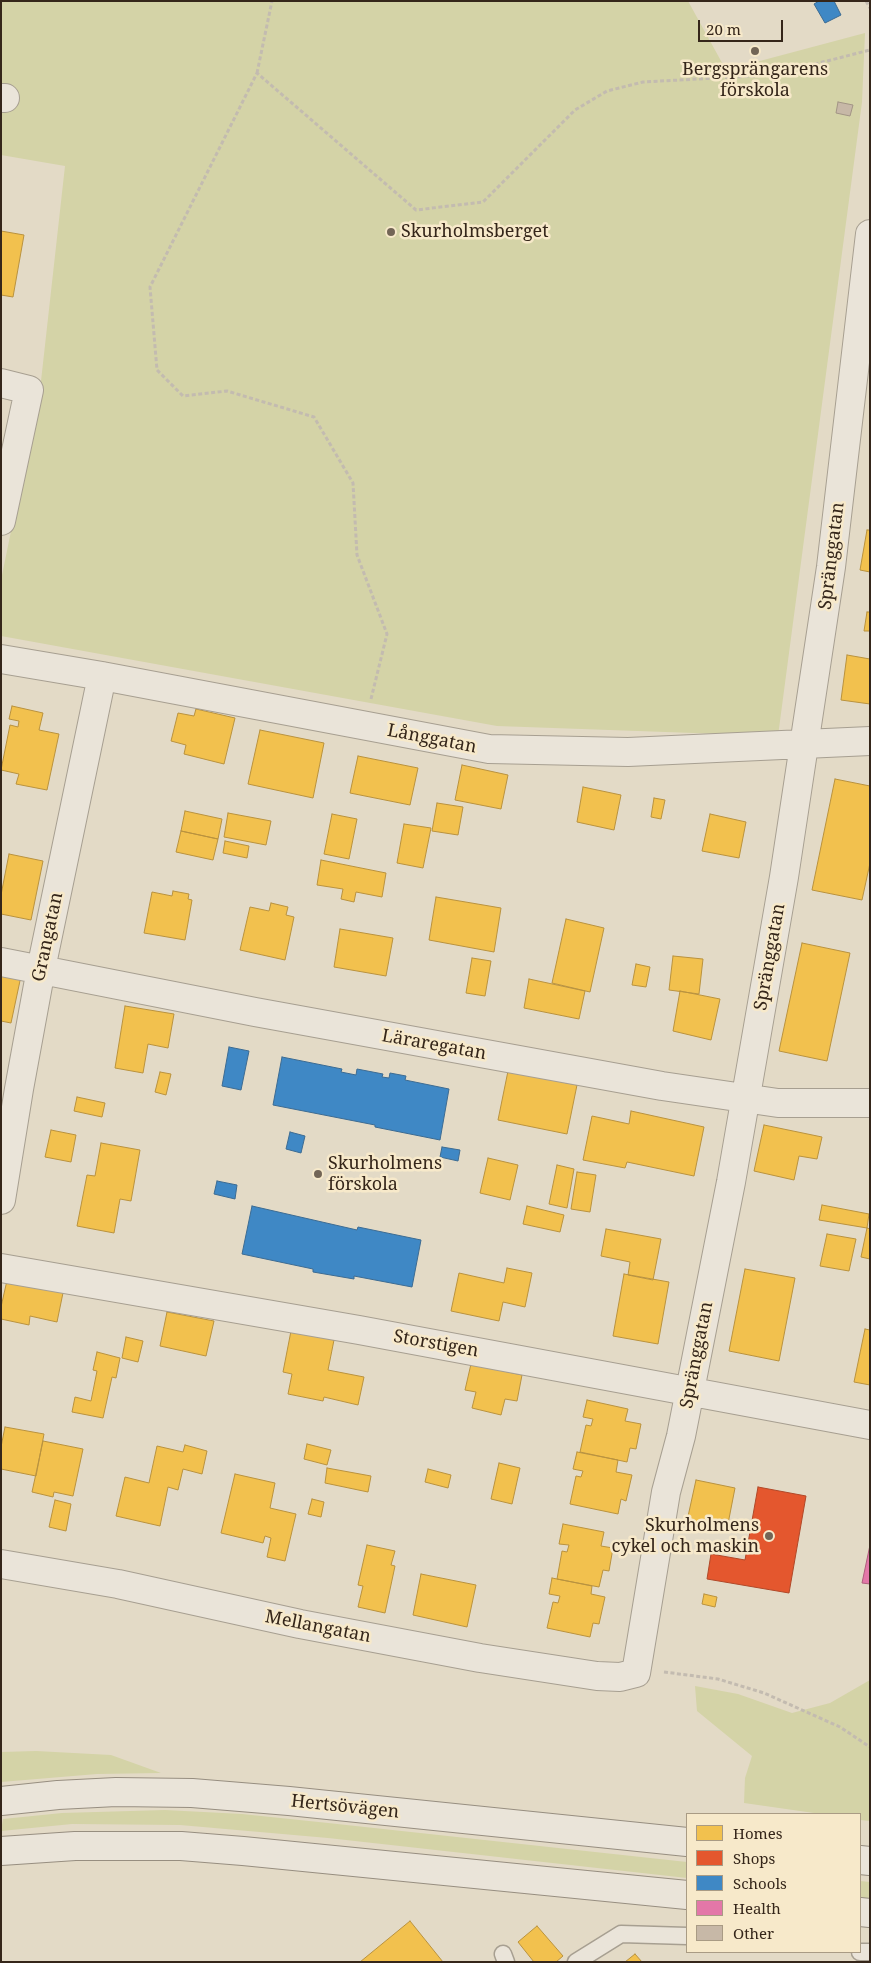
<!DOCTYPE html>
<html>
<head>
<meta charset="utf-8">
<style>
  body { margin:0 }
  #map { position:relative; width:871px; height:1963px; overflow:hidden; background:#e3dac6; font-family:"Noto Serif",serif }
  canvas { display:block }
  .frame { position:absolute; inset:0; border:2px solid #35261a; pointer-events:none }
  .legend { position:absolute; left:686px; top:1813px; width:175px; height:140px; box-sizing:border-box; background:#f7e9ca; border:1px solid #a99b84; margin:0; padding:6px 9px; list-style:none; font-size:15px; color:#35261a }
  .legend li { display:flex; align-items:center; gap:10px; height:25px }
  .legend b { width:25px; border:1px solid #a99b84 }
  .scale { position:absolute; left:698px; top:20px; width:85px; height:22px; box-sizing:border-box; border:2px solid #35261a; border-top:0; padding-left:6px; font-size:15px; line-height:18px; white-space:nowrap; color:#35261a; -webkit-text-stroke:4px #f7e9ca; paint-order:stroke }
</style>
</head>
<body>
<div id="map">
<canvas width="871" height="1963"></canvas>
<div class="frame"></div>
<ul class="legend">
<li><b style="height:14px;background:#f2c14e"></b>Homes</li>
<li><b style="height:14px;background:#e4572e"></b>Shops</li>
<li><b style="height:14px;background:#3f88c5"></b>Schools</li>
<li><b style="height:14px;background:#e377a8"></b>Health</li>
<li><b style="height:14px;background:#c7b8a7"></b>Other</li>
</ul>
<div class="scale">20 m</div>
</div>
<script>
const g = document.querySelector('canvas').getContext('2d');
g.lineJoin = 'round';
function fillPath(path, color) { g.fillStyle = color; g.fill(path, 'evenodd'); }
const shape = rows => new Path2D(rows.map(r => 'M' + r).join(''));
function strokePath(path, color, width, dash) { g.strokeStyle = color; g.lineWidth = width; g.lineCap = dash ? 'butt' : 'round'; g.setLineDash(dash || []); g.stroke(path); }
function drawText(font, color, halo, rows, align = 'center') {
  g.font = font + ' "Noto Serif",serif'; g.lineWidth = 5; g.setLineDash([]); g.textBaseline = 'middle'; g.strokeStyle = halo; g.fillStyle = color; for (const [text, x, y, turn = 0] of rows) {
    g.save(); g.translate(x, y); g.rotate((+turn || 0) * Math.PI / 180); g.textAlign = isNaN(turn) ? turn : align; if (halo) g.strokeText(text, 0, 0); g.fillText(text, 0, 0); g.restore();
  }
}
const green = shape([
  [1,1,688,1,726,70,865,33,862,102,778,736,497,726,1,636,1,580,40,390,65,166,1,155],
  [870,1680,870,1821,860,1820,860,1814,821,1814,744,1803,745,1778,752,1756,697,1711,695,1686,738,1694,792,1713,830,1703],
  [36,1751,111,1755,161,1773,97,1774,1,1782,1,1752],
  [165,1810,242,1814,328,1823,687,1862,687,1878,328,1838,180,1825,72,1824,1,1831,3,1819,62,1813],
  [860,1881,870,1882,870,1899,860,1898]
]);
const homes = shape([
  [1,231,24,235,13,297,1,295,1,231],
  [867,530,870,530,870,572,860,570,867,530],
  [867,612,870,612,870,631,864,631,867,612],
  [847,655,870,659,870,704,841,700,847,655],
  [12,706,43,713,39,730,59,734,47,790,16,784,19,774,1,770,10,725,18,727,19,721,9,719,12,706],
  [196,709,235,718,224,764,184,754,186,745,171,741,178,713,194,716,196,709],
  [260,730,324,743,313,798,248,784,260,730],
  [358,756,418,768,410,805,350,793,358,756],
  [462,765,508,775,501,809,455,800,462,765],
  [835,779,870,786,870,863,862,900,812,890,835,779],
  [583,787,621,795,614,830,577,822,583,787],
  [654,798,665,800,661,819,651,817,654,798],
  [437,803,463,807,458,835,432,831,437,803],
  [185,811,222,819,218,839,181,831,185,811],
  [228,813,271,821,266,845,224,837,228,813],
  [332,814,357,819,349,859,324,854,332,814],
  [710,814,746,822,739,858,702,851,710,814],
  [404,824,431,828,423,868,397,863,404,824],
  [181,831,218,839,213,860,176,852,181,831],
  [225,841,249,846,247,858,223,853,225,841],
  [9,854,43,861,31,920,1,914,1,895,9,854],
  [321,860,386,873,382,897,356,892,354,902,341,899,343,889,317,885,321,860],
  [173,891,189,894,188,899,192,900,185,940,144,933,152,892,172,896,173,891],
  [436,897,501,908,494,952,429,940,436,897],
  [271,903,288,907,286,915,294,917,285,960,240,950,250,907,269,911,271,903],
  [566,919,604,928,590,992,552,983,566,919],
  [340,929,393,938,386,976,334,967,340,929],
  [802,943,850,953,827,1061,779,1051,802,943],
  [673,956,703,959,699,994,669,990,673,956],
  [472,958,491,961,485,996,466,993,472,958],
  [636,964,650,967,646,987,632,985,636,964],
  [1,972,21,976,11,1023,1,1021,1,972],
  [529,979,585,991,579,1019,524,1008,529,979],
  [680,991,720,999,711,1040,673,1031,680,991],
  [125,1006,174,1014,168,1048,148,1044,143,1073,115,1068,125,1006],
  [508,1071,577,1085,567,1134,498,1120,508,1071],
  [160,1072,171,1074,166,1095,155,1092,160,1072],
  [77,1097,105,1103,102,1117,74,1111,77,1097],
  [631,1111,704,1127,694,1176,627,1162,625,1168,583,1160,592,1116,629,1124,631,1111],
  [764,1125,822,1137,817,1159,799,1156,794,1180,754,1171,764,1125],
  [51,1130,76,1135,71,1162,45,1157,51,1130],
  [101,1143,140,1150,131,1201,120,1199,114,1233,77,1226,87,1175,95,1176,101,1143],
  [488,1158,518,1165,510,1200,480,1193,488,1158],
  [557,1165,574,1169,567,1208,549,1204,557,1165],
  [577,1172,596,1175,590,1212,571,1209,577,1172],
  [822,1205,869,1214,867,1228,819,1220,822,1205],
  [527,1206,564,1215,560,1232,523,1224,527,1206],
  [867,1228,870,1229,870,1259,861,1257,867,1228],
  [606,1229,661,1239,653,1280,628,1275,630,1262,601,1256,606,1229],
  [827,1234,856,1239,849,1271,820,1266,827,1234],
  [507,1268,532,1273,525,1307,503,1302,499,1321,451,1311,459,1273,504,1283,507,1268],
  [745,1269,795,1278,779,1361,729,1351,745,1269],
  [624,1274,669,1282,658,1344,613,1336,624,1274],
  [8,1276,64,1288,57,1322,30,1316,29,1325,1,1319,1,1307,8,1276],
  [167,1312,214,1321,206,1356,160,1346,167,1312],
  [865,1329,870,1330,870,1385,854,1382,865,1329],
  [291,1331,334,1340,328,1370,364,1377,358,1405,324,1397,323,1401,288,1394,292,1374,283,1372,291,1331],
  [126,1337,143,1341,138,1362,122,1358,126,1337],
  [97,1352,120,1358,116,1378,112,1377,103,1418,72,1412,75,1397,91,1401,97,1371,93,1370,97,1352],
  [471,1364,522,1375,517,1401,505,1399,501,1415,472,1408,476,1392,465,1390,471,1364],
  [587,1400,628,1409,625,1421,641,1424,636,1449,630,1448,627,1462,580,1452,586,1425,591,1426,593,1419,583,1417,587,1400],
  [5,1427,44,1434,36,1476,1,1469,1,1447,5,1427],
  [43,1441,83,1449,73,1496,54,1492,53,1497,32,1492,43,1441],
  [307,1444,331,1450,327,1465,304,1459,307,1444],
  [185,1445,207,1451,202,1474,183,1469,178,1490,168,1487,160,1526,116,1516,125,1477,149,1483,157,1446,183,1452,185,1445],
  [577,1452,618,1460,616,1472,632,1475,626,1501,621,1499,618,1514,570,1504,576,1476,581,1477,583,1471,573,1469,577,1452],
  [499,1463,520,1468,512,1504,491,1499,499,1463],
  [327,1468,371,1476,368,1492,325,1483,327,1468],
  [428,1469,451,1475,448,1488,425,1482,428,1469],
  [235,1474,275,1483,270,1508,296,1514,285,1561,267,1557,271,1538,265,1536,263,1543,221,1533,235,1474],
  [696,1480,735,1488,727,1529,687,1521,696,1480],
  [312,1499,324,1502,321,1517,308,1514,312,1499],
  [55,1500,71,1504,66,1531,49,1527,55,1500],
  [563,1524,604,1532,601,1546,613,1548,609,1571,603,1570,599,1587,557,1579,562,1551,567,1552,569,1545,559,1544,563,1524],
  [367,1545,395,1551,391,1565,395,1566,385,1613,358,1607,363,1586,358,1585,367,1545],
  [421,1574,476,1585,467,1627,413,1615,421,1574],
  [552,1578,592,1586,591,1594,605,1597,599,1624,593,1623,590,1637,547,1628,553,1602,558,1603,560,1596,549,1594,552,1578],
  [704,1594,717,1597,715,1607,702,1604,704,1594],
  [410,1921,443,1962,360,1962,410,1921],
  [537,1926,563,1956,556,1962,534,1962,518,1942,537,1926],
  [635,1954,642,1962,625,1962,635,1954]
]);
const shops = shape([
  [758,1487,806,1496,789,1593,707,1579,711,1554,745,1560,758,1487]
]);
const schools = shape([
  [819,1,834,1,841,15,825,23,814,4,819,1],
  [229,1047,249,1051,241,1090,222,1086,229,1047],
  [282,1057,342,1069,341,1072,356,1075,357,1069,383,1074,382,1077,389,1078,390,1073,406,1076,405,1080,449,1089,440,1140,375,1127,375,1125,273,1105,282,1057],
  [290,1132,305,1136,301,1153,286,1149,290,1132],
  [442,1147,460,1150,458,1161,440,1157,442,1147],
  [217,1181,237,1185,235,1199,214,1194,217,1181],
  [252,1206,357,1230,358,1227,421,1240,412,1287,354,1276,354,1279,313,1272,313,1269,242,1254,252,1206]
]);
const health = shape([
  [870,1545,870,1584,862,1583,870,1545]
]);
const building = shape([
  [838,102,853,105,850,116,836,113,838,102]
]);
const path = shape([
  [866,1,870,8],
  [257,73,272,1],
  [371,699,387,634,357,555,353,483,314,417,227,391,183,396,157,370,150,287,257,73,416,210,483,202,575,110,607,91,643,82,772,75,870,50],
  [664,1672,718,1679,764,1693,840,1727,870,1747]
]);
const lane = shape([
  [860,1952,870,1952],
  [503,1954,506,1962],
  [576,1962,621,1934,687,1936]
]);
const street = shape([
  [1,98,5,98],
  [1,383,29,390,1,521],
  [1,659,102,676,489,749,628,752,870,741],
  [1,962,255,1012,662,1086,778,1103,870,1103],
  [1,1200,19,1089,41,969,102,676],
  [1,1268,359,1330,870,1425],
  [1,1564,118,1584,300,1624,480,1658,597,1676,620,1677,636,1673,666,1492,681,1436,731,1182,784,877,831,567,870,234]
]);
const secondary = shape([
  [1,1801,58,1795,116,1792,192,1793,289,1801,687,1842],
  [1,1851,75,1846,181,1846,243,1851,687,1895],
  [860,1860,870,1861],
  [860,1912,870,1913]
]);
const markers = [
  [755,51,5,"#726556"],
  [391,232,5,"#726556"],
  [318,1174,5,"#726556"],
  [769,1536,5,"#726556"]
];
const poiNames = [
  ["Bergsprängarens",755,70,"center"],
  ["förskola",755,91,"center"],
  ["Skurholmsberget",401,232],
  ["Skurholmens",328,1164],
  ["förskola",328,1185],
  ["Skurholmens",759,1526,"right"],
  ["cykel och maskin",759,1547,"right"]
];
const streetNames = [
  ["Spränggatan",832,556,-83],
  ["Långgatan",432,739,11],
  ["Grangatan",48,937,-78],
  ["Spränggatan",770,957,-80],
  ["Läraregatan",434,1045,10],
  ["Storstigen",436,1344,10],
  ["Spränggatan",697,1355,-79],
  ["Mellangatan",318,1627,11],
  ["Hertsövägen",345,1807,6]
];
fillPath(green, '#d4d3a7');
fillPath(homes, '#f2c14e');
strokePath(homes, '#b9923e', 1);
fillPath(shops, '#e4572e');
strokePath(shops, '#b04828', 1);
fillPath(schools, '#3f88c5');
strokePath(schools, '#3c6b92', 1);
fillPath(health, '#e377a8');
strokePath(health, '#af5f7d', 1);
fillPath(building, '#c7b8a7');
strokePath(building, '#a39586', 1);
strokePath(lane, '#a79f91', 19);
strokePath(street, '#a79f91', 30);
strokePath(secondary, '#978e80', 30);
strokePath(path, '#c3bbb0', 3, [4, 2.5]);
strokePath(lane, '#eae4d9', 16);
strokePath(street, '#eae4d9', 28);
strokePath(secondary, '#eae4d9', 28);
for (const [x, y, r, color] of markers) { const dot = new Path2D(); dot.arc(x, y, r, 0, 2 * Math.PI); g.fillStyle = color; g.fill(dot); strokePath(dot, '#f7e9ca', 2); }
drawText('18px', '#35261a', '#f7e9ca', poiNames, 'left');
drawText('18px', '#35261a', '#f7e9ca', streetNames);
</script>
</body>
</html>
